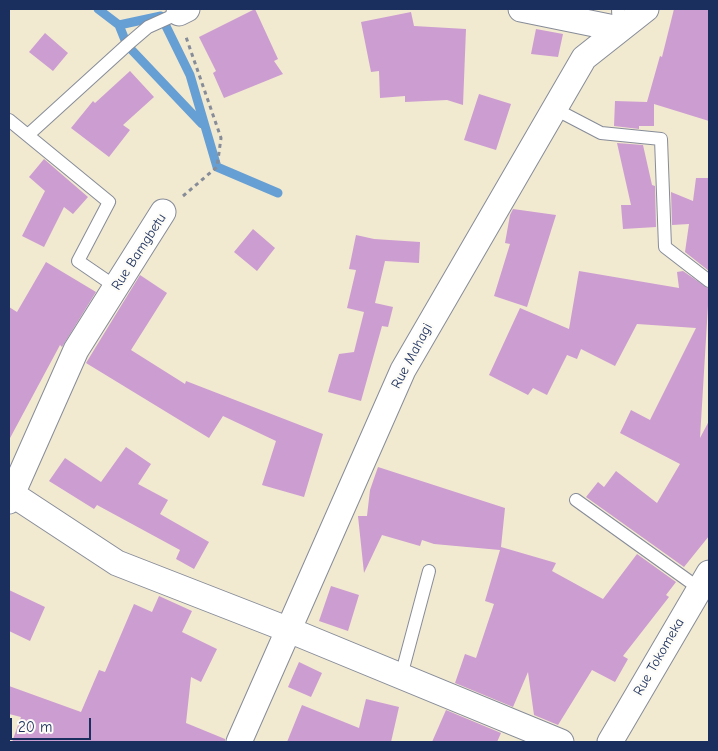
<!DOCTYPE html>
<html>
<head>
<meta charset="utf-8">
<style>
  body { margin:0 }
  #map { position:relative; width:718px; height:751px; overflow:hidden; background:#f2e9d1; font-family:"Comic Neue",sans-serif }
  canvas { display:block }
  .frame { position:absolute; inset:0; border:10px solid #1b2f5e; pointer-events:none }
  .scale { position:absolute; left:10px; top:718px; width:81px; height:22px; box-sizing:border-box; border:2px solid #1b2f5e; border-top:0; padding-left:6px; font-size:15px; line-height:18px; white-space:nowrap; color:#1b2f5e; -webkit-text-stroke:4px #fdfcf7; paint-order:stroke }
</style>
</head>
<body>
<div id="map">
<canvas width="718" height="751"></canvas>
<div class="frame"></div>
<div class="scale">20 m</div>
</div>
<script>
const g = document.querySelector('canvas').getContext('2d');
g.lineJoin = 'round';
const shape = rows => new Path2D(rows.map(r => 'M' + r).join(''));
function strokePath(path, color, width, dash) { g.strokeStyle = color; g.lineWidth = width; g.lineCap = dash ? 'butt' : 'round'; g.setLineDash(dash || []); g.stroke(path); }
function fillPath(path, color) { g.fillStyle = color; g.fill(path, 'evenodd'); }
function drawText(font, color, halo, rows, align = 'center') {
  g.font = font + ' "Comic Neue",sans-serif'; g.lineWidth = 4.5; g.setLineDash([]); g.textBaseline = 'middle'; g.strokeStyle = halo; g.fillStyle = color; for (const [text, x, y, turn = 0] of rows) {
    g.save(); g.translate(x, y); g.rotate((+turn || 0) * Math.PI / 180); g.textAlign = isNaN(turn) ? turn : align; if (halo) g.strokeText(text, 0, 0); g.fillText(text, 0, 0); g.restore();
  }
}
const stream = shape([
  [98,9,119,25,161,16,190,75,217,167,278,193],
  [119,25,127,45,202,124]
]);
const building = shape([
  [255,9,278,59,274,61,283,74,224,98,213,73,216,71,199,37],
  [674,9,709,9,709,121,654,104,654,126,639,126,639,129,614,126,615,101,647,102,660,56,662,57],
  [411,12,414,26,466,29,463,105,447,100,405,102,405,96,380,98,379,71,371,72,361,22],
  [536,29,563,34,558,57,531,54],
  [45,33,68,53,53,71,29,52],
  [130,71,154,97,123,125,130,130,109,157,71,128,93,101,95,103],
  [479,94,511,104,496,150,464,140],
  [617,143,643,145,652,185,655,186,656,227,623,229,621,205,631,205],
  [44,159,88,197,73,214,64,207,44,247,22,236,45,191,29,177],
  [696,178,709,178,709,271,685,252,689,224,672,225,671,192,693,201],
  [513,209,556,215,527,307,494,296,510,244,505,243,510,215],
  [253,229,275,248,257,271,234,252],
  [356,235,374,239,420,242,419,263,385,261,375,303,393,307,388,327,382,326,361,401,328,392,339,354,354,352,364,312,347,308,356,270,349,269],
  [46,262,96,292,62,347,60,345,9,440,9,307,17,312],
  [579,271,679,288,677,272,683,271,709,289,700,438,709,421,709,536,684,567,586,497,598,482,604,487,616,471,657,503,680,464,620,433,631,410,650,420,696,328,637,324,615,366,581,349,577,359,567,355,547,395,533,388,528,395,489,375,520,308,569,329],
  [140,275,167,293,131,350,185,384,186,381,323,434,304,497,262,485,276,441,223,416,209,438,86,363],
  [126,447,151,464,138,484,168,500,160,514,209,542,194,569,176,559,180,550,97,505,94,509,49,481,65,458,101,482],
  [378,467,505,508,501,547,556,563,552,571,603,599,637,554,676,582,666,595,669,597,623,656,628,659,615,682,592,670,558,725,534,715,528,672,513,707,455,683,465,654,476,658,494,604,485,601,500,550,434,544,422,540,420,546,382,535,364,573,358,516,367,516,370,490],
  [331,586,359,595,348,631,319,621],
  [9,590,45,607,30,641,9,631],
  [159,596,192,611,182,632,217,649,201,682,191,677,186,723,225,739,225,742,12,742,21,717,9,714,9,686,81,712,99,670,105,672,134,604,152,612],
  [299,662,322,673,311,697,288,687],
  [366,699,399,707,391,742,287,742,302,705,359,728],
  [446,710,501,733,497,742,432,742]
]);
const path = shape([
  [183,196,217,167,221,138,186,37]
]);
const lane = shape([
  [618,9,619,29],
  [555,109,601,133,661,139,665,247,709,281],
  [9,120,109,202,78,261,116,287],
  [28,135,127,45,148,27,179,13],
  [576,500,700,589],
  [401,676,429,571]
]);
const street = shape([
  [521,9,619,29],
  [179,13,187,9],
  [9,492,117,563,289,630,561,742],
  [9,501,76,350,163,212],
  [239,742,403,370,584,58,646,9],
  [610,742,709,573]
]);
const streetNames = [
  ["Rue Bamgbetu",139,252,-57],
  ["Rue Mahagi",412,356,-62],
  ["Rue Tokomeka",659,657,-60]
];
strokePath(stream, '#659fd4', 9);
fillPath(building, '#cc9dd1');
strokePath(lane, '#868c98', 14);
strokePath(street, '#868c98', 27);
strokePath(path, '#868c98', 3, [4, 4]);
strokePath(lane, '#fff', 12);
strokePath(street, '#fff', 25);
drawText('14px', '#1b2f5e', '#fdfcf7', streetNames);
</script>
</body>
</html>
